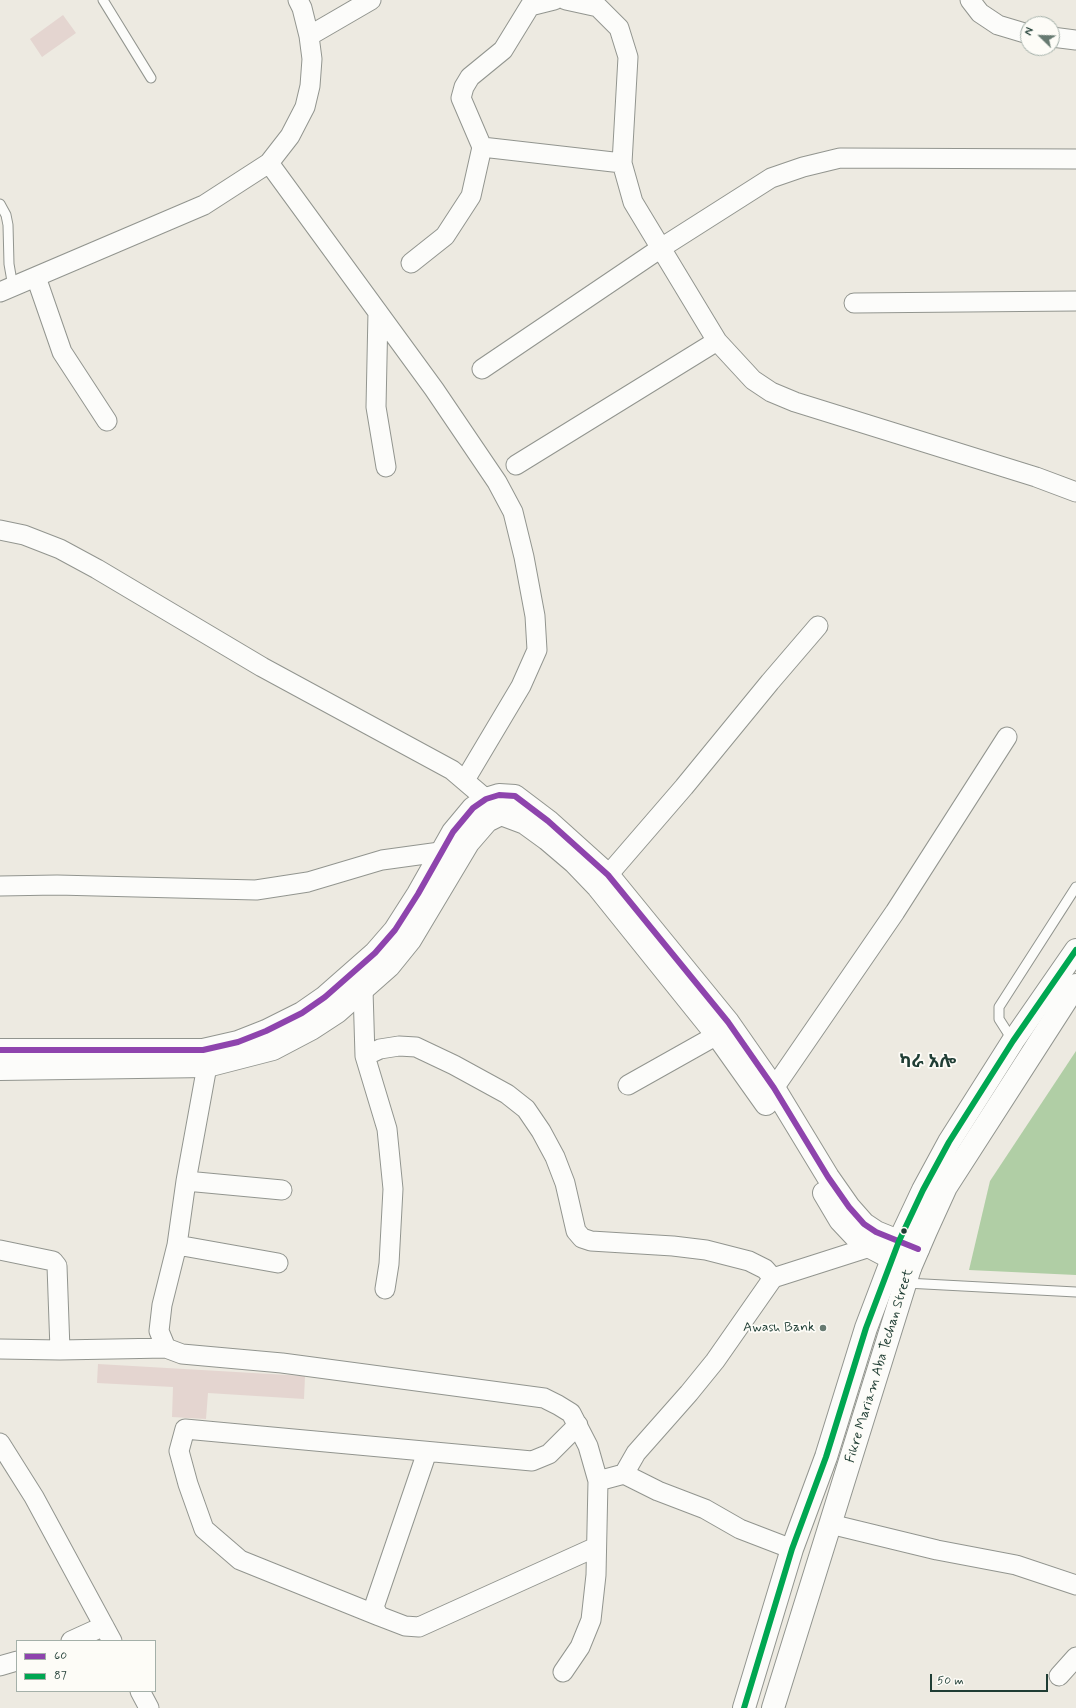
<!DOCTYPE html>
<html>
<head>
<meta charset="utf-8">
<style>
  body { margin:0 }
  #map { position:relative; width:1076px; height:1708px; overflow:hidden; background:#edeae1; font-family:Mynerve,sans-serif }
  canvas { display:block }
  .legend { position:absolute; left:16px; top:1640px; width:140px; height:52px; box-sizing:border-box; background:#fdfcf7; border:1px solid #a4b0a9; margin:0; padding:5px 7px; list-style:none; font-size:12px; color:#1f3d34 }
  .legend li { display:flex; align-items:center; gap:8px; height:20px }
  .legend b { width:20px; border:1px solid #a4b0a9 }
  .north { position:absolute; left:1020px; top:16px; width:40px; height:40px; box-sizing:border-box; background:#fdfcf7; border:1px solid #a4b0a9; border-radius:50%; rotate:293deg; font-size:11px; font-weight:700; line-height:16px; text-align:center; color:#1f3d34 }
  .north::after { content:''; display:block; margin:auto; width:14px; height:18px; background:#677a71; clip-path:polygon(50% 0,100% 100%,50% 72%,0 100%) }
  .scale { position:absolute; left:930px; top:1674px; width:118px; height:18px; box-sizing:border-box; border:2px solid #1f3d34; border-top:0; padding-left:5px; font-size:12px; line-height:14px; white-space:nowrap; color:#1f3d34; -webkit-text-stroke:3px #fdfcf7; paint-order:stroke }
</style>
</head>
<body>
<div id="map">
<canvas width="1076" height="1708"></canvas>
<ul class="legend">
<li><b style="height:5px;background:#8e44ad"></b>60</li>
<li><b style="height:5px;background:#00a651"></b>87</li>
</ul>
<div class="north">N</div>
<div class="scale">50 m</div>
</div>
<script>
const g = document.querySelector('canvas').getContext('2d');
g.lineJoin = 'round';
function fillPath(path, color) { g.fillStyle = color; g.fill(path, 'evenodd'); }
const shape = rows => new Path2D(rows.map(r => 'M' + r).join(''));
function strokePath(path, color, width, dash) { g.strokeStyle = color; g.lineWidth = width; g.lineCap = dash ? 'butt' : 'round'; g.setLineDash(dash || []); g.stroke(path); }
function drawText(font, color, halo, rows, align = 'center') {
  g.font = font + ' Mynerve,"Noto Sans Ethiopic",sans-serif'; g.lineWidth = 3.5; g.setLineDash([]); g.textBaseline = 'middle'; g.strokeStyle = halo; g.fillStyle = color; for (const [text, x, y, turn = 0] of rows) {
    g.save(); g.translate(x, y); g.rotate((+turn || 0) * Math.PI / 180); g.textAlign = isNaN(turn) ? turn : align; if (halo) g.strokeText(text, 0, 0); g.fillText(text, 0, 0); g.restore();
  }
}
const forest = shape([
  [1076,1051,1076,1275,969,1270,990,1181]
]);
const building = shape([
  [63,15,76,33,42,57,30,39],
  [98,1364,305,1376,304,1399,208,1393,206,1419,172,1417,173,1387,97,1383]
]);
const service = shape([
  [103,0,151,78],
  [0,204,6,215,8,225,9,264,13,287],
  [1013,1041,999,1019,999,1007,1076,887],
  [906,1283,1076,1292]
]);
const minor = shape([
  [566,0,598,7,619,28,628,57,622,163,633,202,717,341],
  [970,0,980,13,998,25,1028,34],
  [309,36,371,0],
  [1052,37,1076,40],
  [482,147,622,163],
  [269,163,434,389,497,482,513,512,524,557,535,616,537,650,521,686,465,780],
  [411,263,445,236,471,196,482,147,461,98,464,87,470,77,503,50,530,6,554,0],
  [36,277,62,352,107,421],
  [0,292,204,205,269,163,290,136,305,107,310,86,312,59,309,36,302,8,298,0],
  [854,303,1076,301],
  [378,312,376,407,386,467],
  [482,369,661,248,771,178,803,167,840,158,1076,159],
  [516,465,717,341,753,380,771,392,795,402,1036,477,1076,492],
  [0,530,24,535,60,549,97,569,262,667,452,770,486,799,496,809],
  [608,875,684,787,770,682,818,626],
  [0,886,57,885,256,890,308,882,382,860,440,852],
  [363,990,365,1056,387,1129,393,1189,389,1264,385,1289],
  [365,1056,380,1049,399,1046,416,1047,454,1065,507,1094,526,1109,541,1131,555,1157,565,1183,576,1231,582,1238,591,1241,673,1246,706,1250,749,1261,765,1269,773,1278,715,1361,689,1393,636,1453,624,1474],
  [207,1066,186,1181,177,1245,162,1305,159,1331,166,1348,182,1354,282,1363,544,1398,558,1405,571,1413,588,1446,598,1481,624,1474,658,1491,705,1509,740,1529,792,1549],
  [628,1085,717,1035],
  [774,1088,895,912,1007,737],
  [186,1181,282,1190],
  [177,1245,278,1263],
  [0,1250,53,1261,57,1266,60,1350],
  [773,1278,870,1247],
  [0,1349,60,1350,166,1348],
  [0,1443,34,1497,112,1641],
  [427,1452,374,1607,379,1616,405,1626,419,1627,596,1547],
  [830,1524,937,1550,1016,1565,1076,1585],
  [379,1616,240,1560,204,1529,188,1484,179,1451,185,1429,532,1461,549,1454,578,1425],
  [71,1641,104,1626],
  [0,1666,17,1661],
  [563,1672,580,1647,591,1620,596,1575,598,1481],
  [1059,1676,1076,1657],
  [140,1691,149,1708]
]);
const tertiary = shape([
  [744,1708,792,1549,826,1457,866,1328,899,1241,923,1190,949,1142,1013,1041,1076,950]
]);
const secondary = shape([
  [0,1050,203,1050,238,1042,266,1031,302,1013,325,997,375,953,395,930,418,894,453,832,473,808,486,799,499,795,515,796,548,821,608,875,728,1022,774,1088,828,1177,849,1207,864,1224,876,1232,918,1249],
  [0,1069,207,1066,273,1049,311,1029,337,1012,389,966,410,940,468,843,487,821,501,814,525,823,547,839,574,862,598,887,717,1035,766,1104],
  [824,1193,840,1220,855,1236,870,1247,910,1268]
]);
const primary = shape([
  [773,1708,910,1268,926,1231,946,1187,1076,985]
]);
const bus1 = shape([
  [0,1050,203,1050,238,1042,266,1031,302,1013,325,997,375,953,395,930,418,894,453,832,473,808,486,799,499,795,515,796,548,821,608,875,728,1022,774,1088,828,1177,849,1207,864,1224,876,1232,918,1249]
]);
const bus2 = shape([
  [744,1708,792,1549,826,1457,866,1328,899,1241,923,1190,949,1142,1013,1041,1076,950]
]);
const markers = [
  [904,1231,3.5,"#1f3d34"],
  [823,1328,4,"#677a71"]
];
const poiNames = [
  ["Awash Bank",815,1328]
];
const streetNames = [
  ["Fikre Mariam Aba Techan Street",880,1366,-73]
];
const districtNames = [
  ["ካራ አሎ",928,1063]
];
fillPath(forest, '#b0cea5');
fillPath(building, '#e4d5d0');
strokePath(service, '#92958f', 11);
strokePath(minor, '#92958f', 21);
strokePath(tertiary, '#92958f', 24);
strokePath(secondary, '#92958f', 24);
strokePath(primary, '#92958f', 24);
strokePath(service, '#fcfcfa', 9);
strokePath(minor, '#fcfcfa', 19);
strokePath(tertiary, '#fcfcfa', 22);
strokePath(secondary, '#fcfcfa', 22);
strokePath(primary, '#fcfcfa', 22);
strokePath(bus1, '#8e44ad', 6);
strokePath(bus2, '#00a651', 6);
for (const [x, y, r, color] of markers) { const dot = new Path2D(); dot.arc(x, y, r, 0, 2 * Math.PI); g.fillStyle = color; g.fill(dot); strokePath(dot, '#fdfcf7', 1.5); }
drawText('14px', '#1f3d34', '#fdfcf7', poiNames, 'right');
drawText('14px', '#1f3d34', '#fdfcf7', streetNames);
drawText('bold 18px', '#1f3d34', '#fdfcf7', districtNames);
</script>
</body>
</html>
